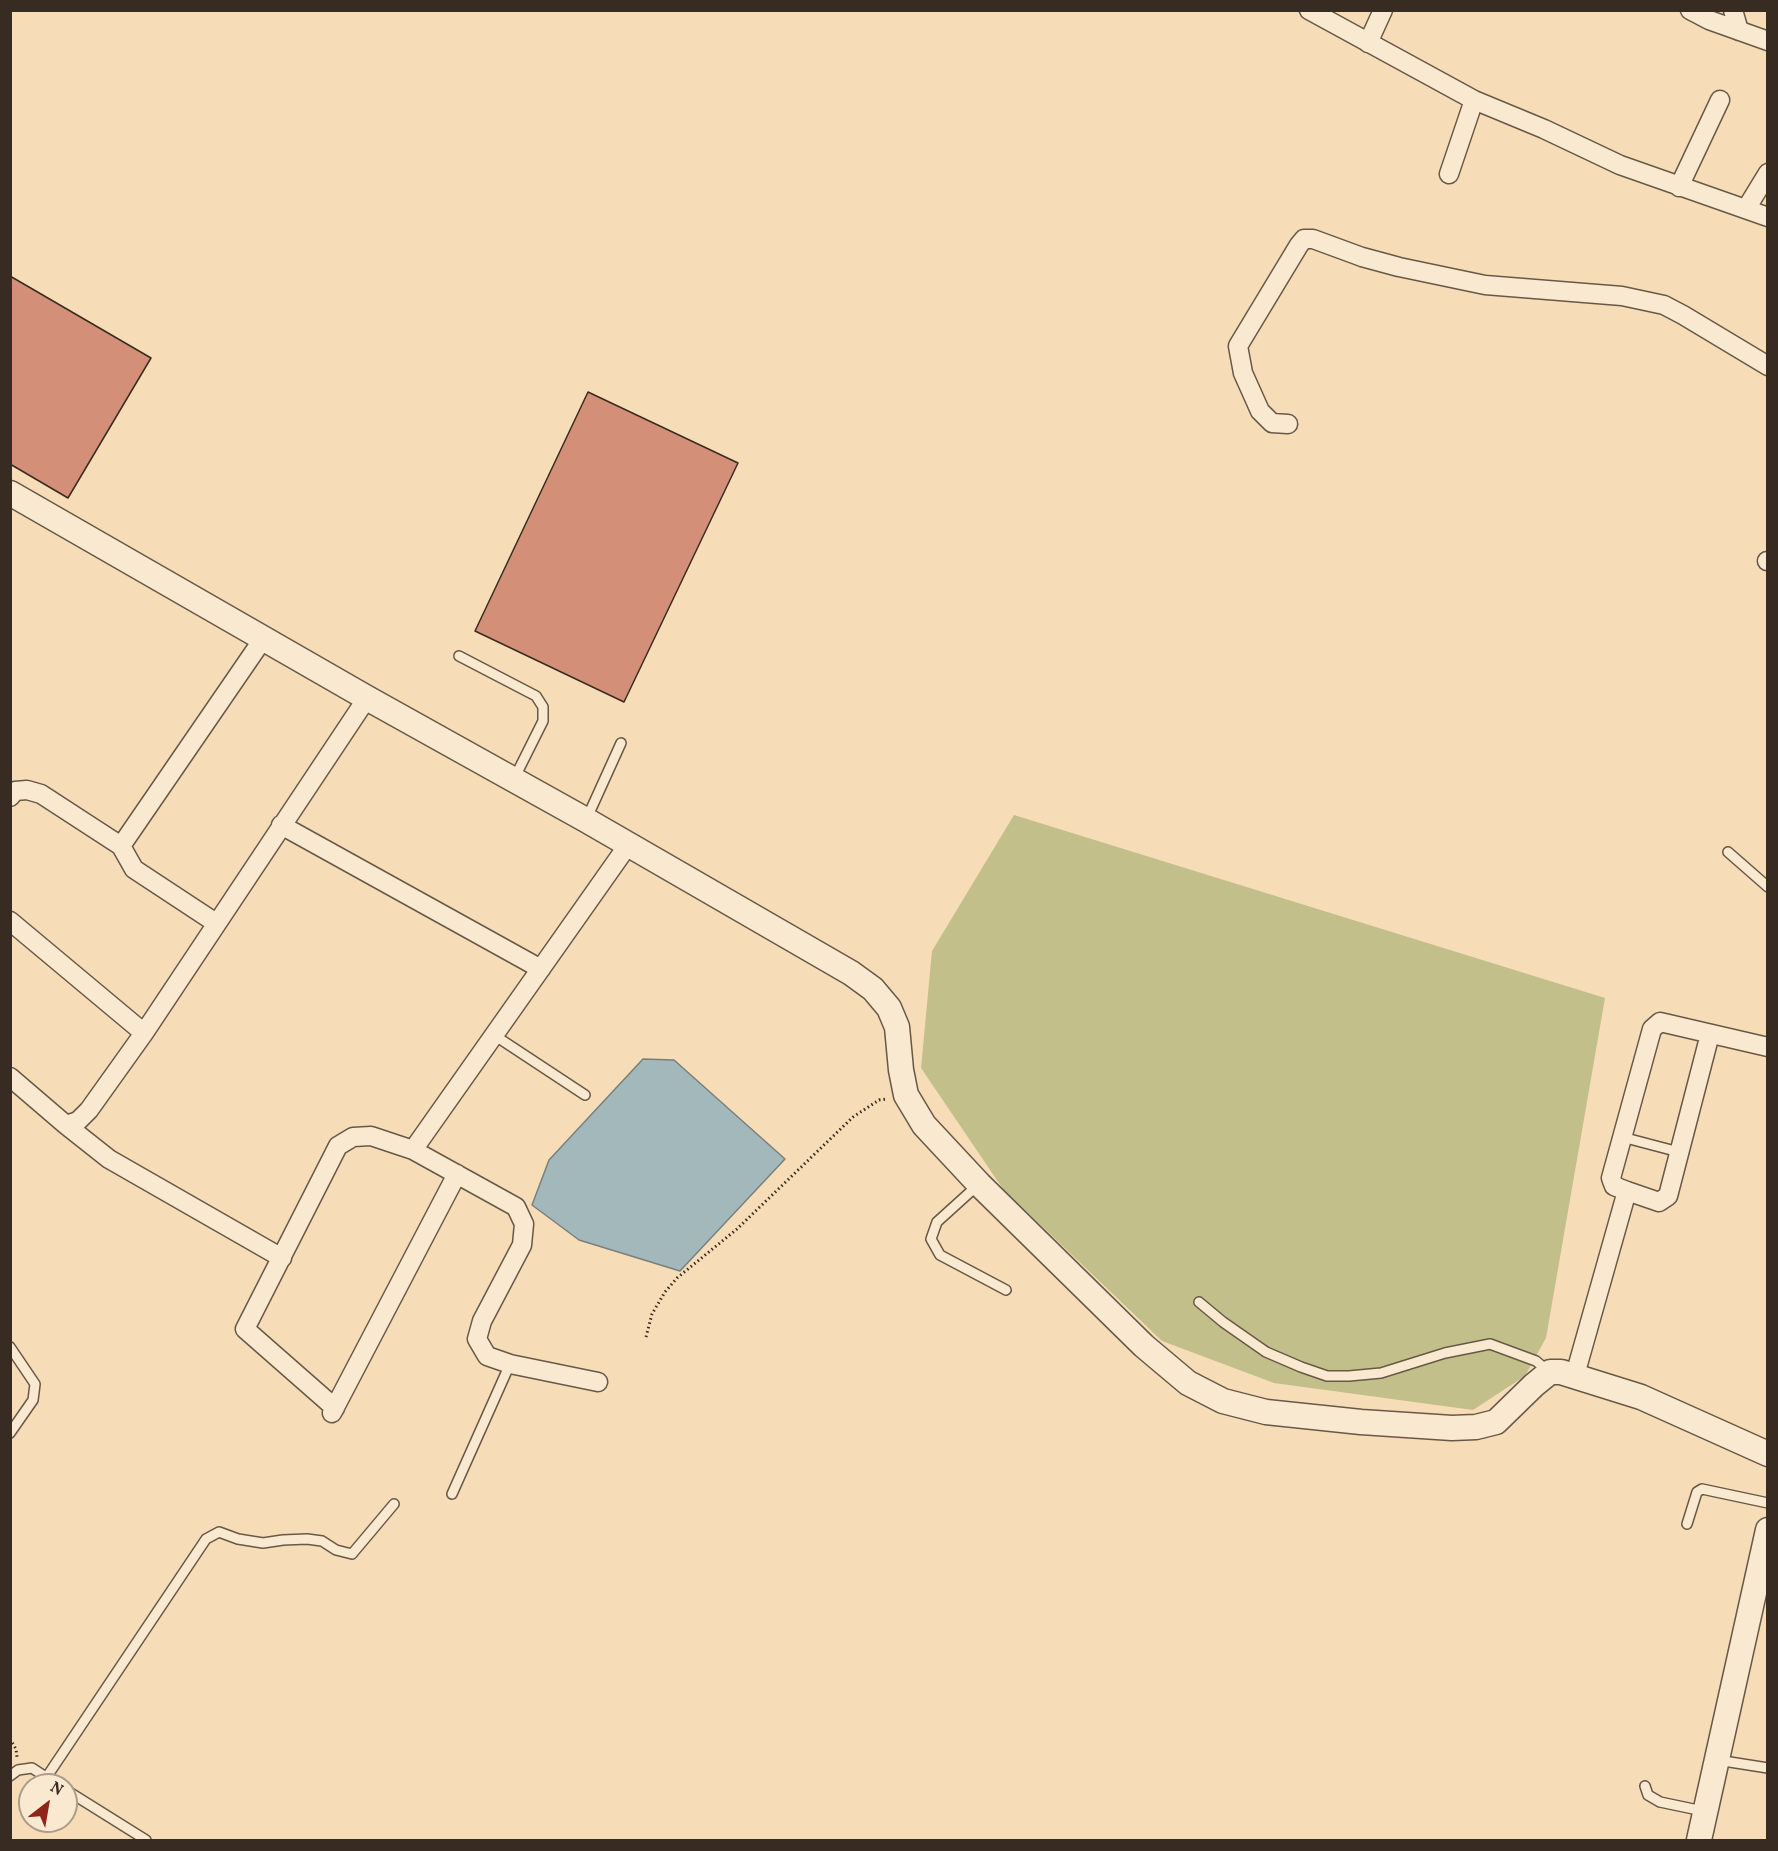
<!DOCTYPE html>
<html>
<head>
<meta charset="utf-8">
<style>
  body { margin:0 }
  #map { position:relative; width:1778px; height:1851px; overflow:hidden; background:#f6ddb8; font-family:Vollkorn,serif }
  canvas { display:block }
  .frame { position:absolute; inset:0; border:12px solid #382b21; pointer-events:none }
  .north { position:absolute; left:18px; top:1773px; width:60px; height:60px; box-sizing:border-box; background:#f9e9d1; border:2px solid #ac9d8b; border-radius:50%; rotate:31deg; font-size:16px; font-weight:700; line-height:24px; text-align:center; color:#382b21 }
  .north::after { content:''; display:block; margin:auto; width:21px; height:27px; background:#8f2418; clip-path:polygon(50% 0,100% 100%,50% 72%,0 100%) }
</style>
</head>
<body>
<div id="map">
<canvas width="1778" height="1851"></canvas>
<div class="frame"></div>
<div class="north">N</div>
</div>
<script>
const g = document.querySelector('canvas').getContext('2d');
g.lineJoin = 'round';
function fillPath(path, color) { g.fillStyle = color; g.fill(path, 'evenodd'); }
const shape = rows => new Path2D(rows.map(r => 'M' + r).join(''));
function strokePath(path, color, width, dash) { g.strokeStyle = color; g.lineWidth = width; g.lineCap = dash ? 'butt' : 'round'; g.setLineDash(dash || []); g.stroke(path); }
const green = shape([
  [1014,815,1605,998,1546,1338,1525,1376,1473,1410,1274,1383,1162,1341,1003,1189,921,1068,932,951]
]);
const water = shape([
  [643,1059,674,1060,785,1159,680,1271,579,1240,532,1205,549,1160,643,1059]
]);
const building = shape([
  [10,276,151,358,68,498,10,464,10,276],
  [588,392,738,463,624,702,475,631,588,392]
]);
const path = shape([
  [646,1337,652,1314,665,1292,677,1278,737,1229,853,1117,879,1100,887,1099],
  [10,1739,16,1749,17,1757]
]);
const service = shape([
  [459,656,536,696,543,707,543,721,515,777],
  [587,818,621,743],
  [1728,852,1768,887],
  [494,1035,585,1095],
  [1622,1137,1679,1152],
  [979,1184,937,1222,931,1239,940,1255,1006,1290],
  [1199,1302,1223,1322,1266,1352,1301,1367,1327,1376,1349,1376,1381,1373,1445,1353,1490,1344,1536,1361,1548,1371],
  [10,1347,35,1384,33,1400,10,1433],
  [452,1494,510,1364],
  [1687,1524,1697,1492,1702,1489,1768,1503],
  [1717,1760,1768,1768],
  [10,1776,18,1770,32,1768,58,1785],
  [46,1778,206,1539,219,1532,238,1539,263,1543,283,1540,307,1539,322,1541,336,1550,352,1554,394,1504],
  [1645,1786,1648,1795,1660,1802,1703,1811],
  [66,1790,146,1840]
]);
const minor = shape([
  [1309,10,1474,100,1544,129,1620,165,1768,217],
  [1690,10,1709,20,1768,41],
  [1733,10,1739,31],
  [1368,43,1383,10],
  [1449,174,1474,100],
  [1679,187,1720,100],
  [1746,209,1768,173],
  [1288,424,1272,423,1260,411,1243,373,1238,346,1299,245,1304,239,1313,239,1362,257,1399,267,1485,285,1622,296,1664,305,1683,315,1768,366],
  [1767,561,1768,561],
  [10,797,15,791,27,790,41,794,121,846,263,639],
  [281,825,541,969],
  [121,846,134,869,216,923],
  [10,921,144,1033],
  [10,1077,66,1125,78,1121,89,1110,144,1033,367,698],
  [66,1125,109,1159,282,1258],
  [413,1150,628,845],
  [1627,1191,1659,1202,1668,1196,1710,1034],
  [1575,1375,1627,1191,1614,1186,1611,1178,1652,1029,1660,1022,1768,1047],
  [335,1408,245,1329,338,1146,353,1137,371,1136,413,1150,516,1207,524,1224,522,1245,482,1321,477,1339,487,1356,510,1364,598,1382],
  [332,1413,457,1174]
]);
const tertiary = shape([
  [10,493,367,698,586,820,851,973,873,989,889,1008,897,1027,901,1070,906,1095,924,1125,979,1184,1144,1346,1188,1383,1223,1401,1266,1412,1361,1422,1452,1428,1476,1427,1496,1422,1534,1385,1550,1372,1561,1372,1641,1397,1768,1454],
  [1699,1840,1768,1530]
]);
fillPath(green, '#c2bf8a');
fillPath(water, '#a3b8bb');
strokePath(water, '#78807d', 1.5);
fillPath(building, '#d48f78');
strokePath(building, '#382b21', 1.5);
strokePath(service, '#685847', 12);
strokePath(minor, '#685847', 21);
strokePath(tertiary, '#685847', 27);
strokePath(path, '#382b21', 3, [1.5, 3]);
strokePath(service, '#f9e9d1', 9);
strokePath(minor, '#f9e9d1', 18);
strokePath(tertiary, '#f9e9d1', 24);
</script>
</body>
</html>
